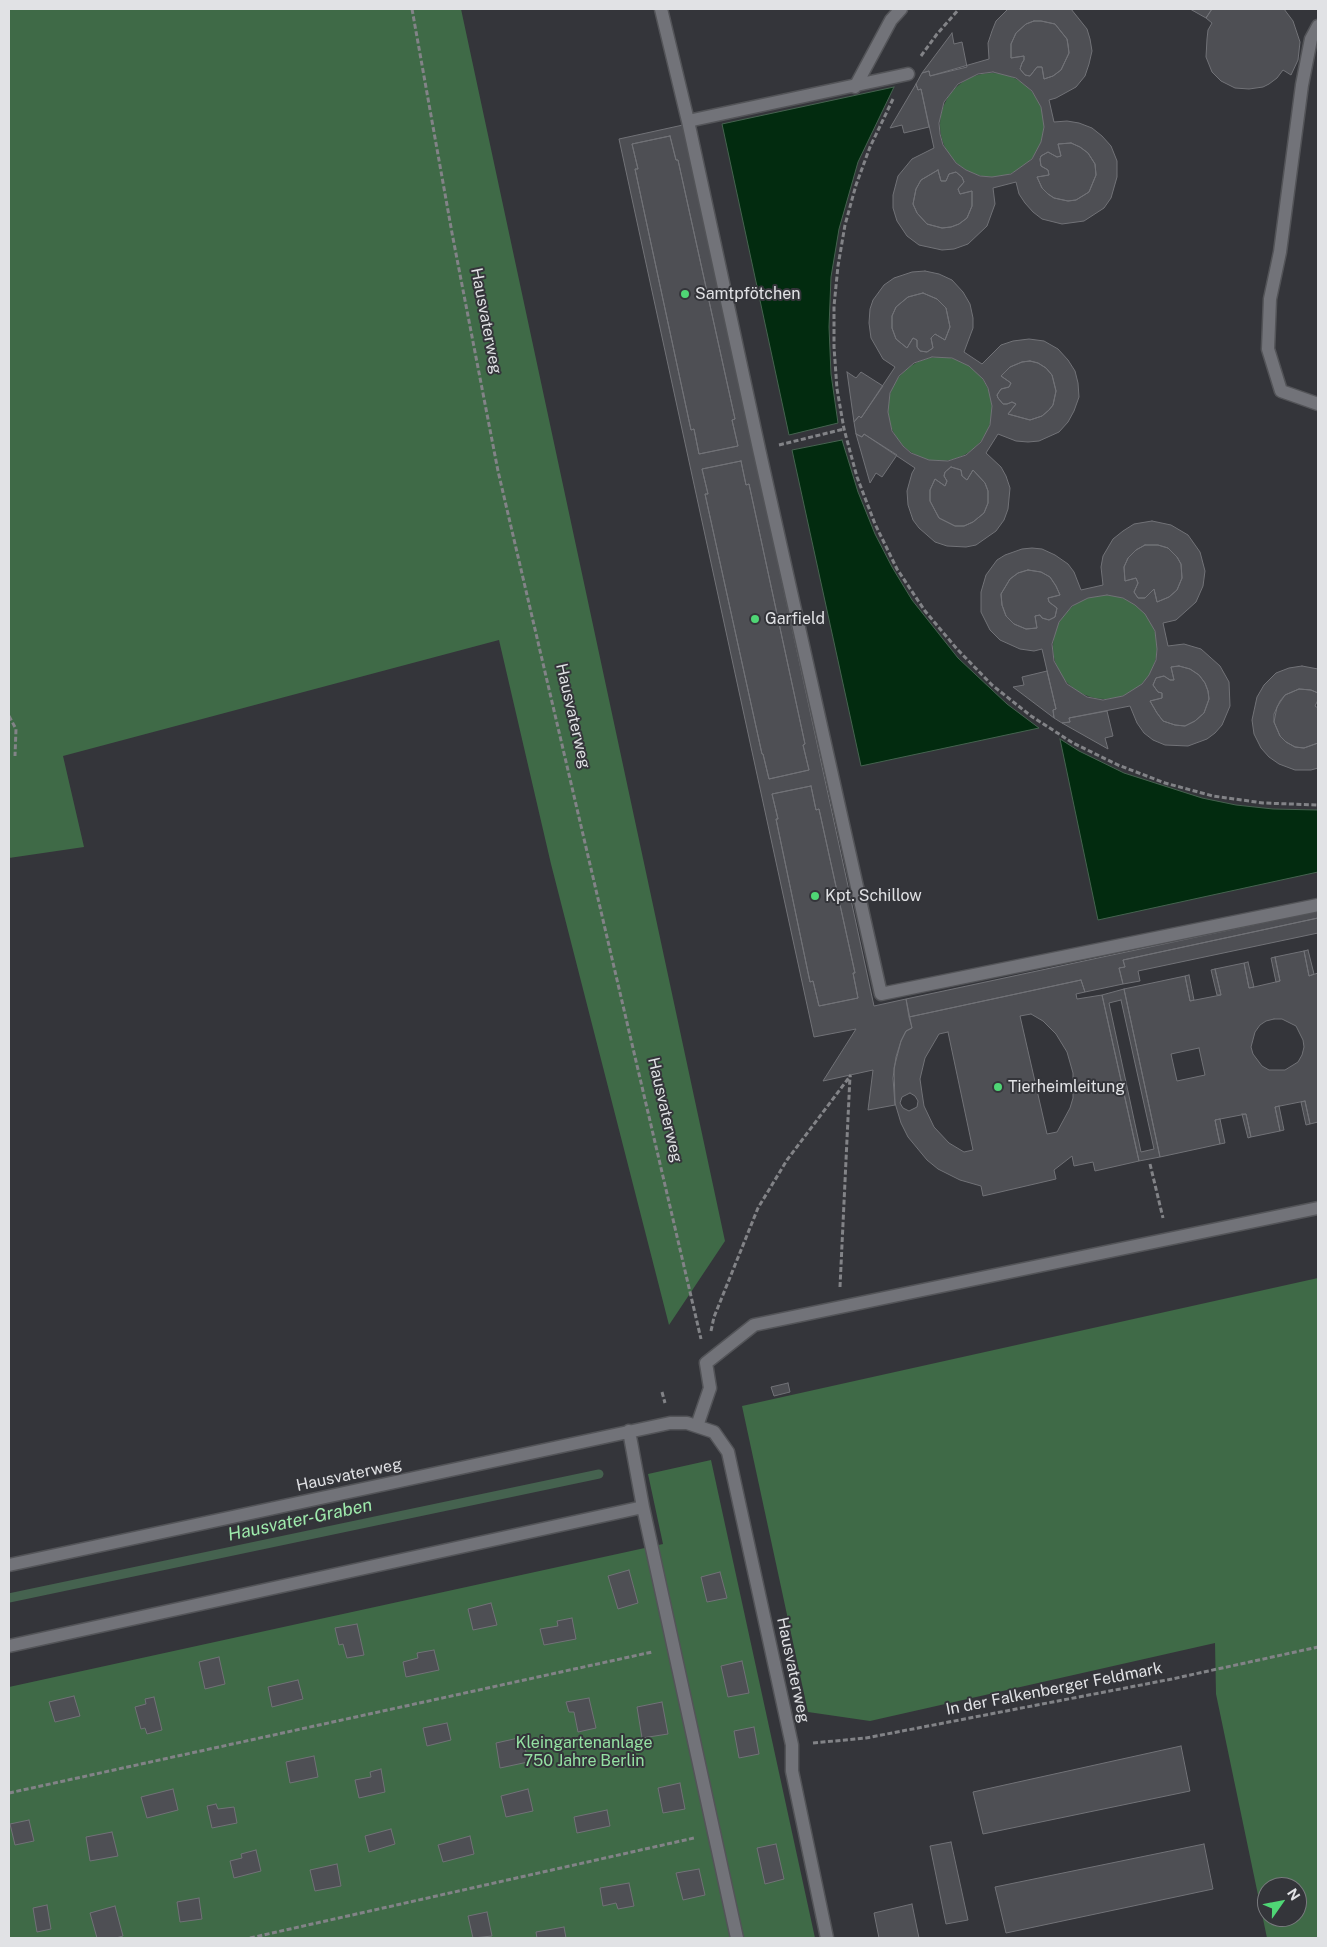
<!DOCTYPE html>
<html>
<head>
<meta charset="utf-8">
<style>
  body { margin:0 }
  #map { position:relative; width:1327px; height:1947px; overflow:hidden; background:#34353a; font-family:"Public Sans",sans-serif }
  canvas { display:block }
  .frame { position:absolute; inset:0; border:10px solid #e1e2e5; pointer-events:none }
  .north { position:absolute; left:1257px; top:1877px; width:50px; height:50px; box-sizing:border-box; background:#34353a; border:1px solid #797a7e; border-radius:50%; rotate:57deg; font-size:14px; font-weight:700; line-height:20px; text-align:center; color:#e1e2e5 }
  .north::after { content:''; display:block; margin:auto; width:18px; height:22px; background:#4fd675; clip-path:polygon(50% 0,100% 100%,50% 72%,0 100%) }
</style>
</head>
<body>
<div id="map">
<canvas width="1327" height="1947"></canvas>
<div class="frame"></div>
<div class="north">N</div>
</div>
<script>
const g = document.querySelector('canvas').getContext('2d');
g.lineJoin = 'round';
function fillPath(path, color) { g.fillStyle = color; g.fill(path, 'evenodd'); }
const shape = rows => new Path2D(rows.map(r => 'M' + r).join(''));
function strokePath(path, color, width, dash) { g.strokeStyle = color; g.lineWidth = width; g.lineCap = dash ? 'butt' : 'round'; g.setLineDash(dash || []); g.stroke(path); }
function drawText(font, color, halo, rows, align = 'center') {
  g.font = font + ' "Public Sans",sans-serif'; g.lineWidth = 4; g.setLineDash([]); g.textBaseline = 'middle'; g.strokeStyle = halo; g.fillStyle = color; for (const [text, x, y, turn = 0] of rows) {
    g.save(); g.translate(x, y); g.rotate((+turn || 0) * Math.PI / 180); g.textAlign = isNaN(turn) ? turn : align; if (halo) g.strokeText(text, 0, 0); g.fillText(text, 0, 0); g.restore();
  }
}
const green = shape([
  [9,9,461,9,725,1241,669,1325,551,864,499,640,63,756,84,847,9,858],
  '940 125a52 52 0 1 1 104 0a52 52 0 1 1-104 0Z',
  '888 409a52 52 0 1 1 104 0a52 52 0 1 1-104 0Z',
  '1053 647a52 52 0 1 1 104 0a52 52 0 1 1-104 0Z',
  [1318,1278,1318,1938,1267,1938,1216,1694,1215,1643,870,1721,808,1712,742,1406],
  [1267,1887,1297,1887,1297,1917,1267,1917],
  [711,1460,815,1938,9,1938,9,1687,663,1544,648,1474]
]);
const water = shape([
  [894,87,858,162,839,229,831,277,829,327,831,374,838,423,789,435,722,124,894,87],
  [842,440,858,492,875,534,892,567,912,600,958,658,1007,704,1039,728,861,766,792,450,842,440],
  [1060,739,1079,751,1124,773,1202,798,1236,805,1273,809,1318,810,1318,872,1098,920,1060,739]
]);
const stream = shape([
  [9,1598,599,1474]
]);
const building = shape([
  [1008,9,1071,9,1087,29,1090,39,1092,51,1089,64,1085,76,1076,87,1056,98,1049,100,1054,122,1067,121,1079,123,1092,128,1102,136,1111,146,1117,161,1117,177,1111,198,1104,208,1084,221,1062,224,1042,219,1033,212,1025,203,1019,194,1016,182,993,188,995,204,987,226,968,244,954,249,942,250,919,245,907,236,897,221,893,208,893,195,898,176,912,159,934,148,921,89,918,90,916,84,922,73,929,71,930,76,989,59,988,43,992,31,996,21,1008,9],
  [1034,21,1041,21,1055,24,1067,39,1068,45,1069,53,1061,70,1053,76,1044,79,1042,67,1037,67,1030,76,1025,75,1020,69,1022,63,1024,60,1024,56,1011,58,1011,44,1016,33,1026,24,1034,21],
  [993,72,1016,78,1032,91,1041,107,1044,127,1041,142,1032,159,1011,174,992,177,980,176,966,170,956,163,943,145,940,134,939,123,944,102,958,84,978,74,993,72],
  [1071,143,1080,147,1088,153,1095,164,1096,175,1089,192,1076,200,1068,201,1054,198,1048,194,1042,188,1037,177,1049,175,1048,170,1041,166,1040,159,1041,156,1048,152,1057,157,1061,156,1058,144,1071,143],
  [938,170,941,181,946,181,949,174,956,172,962,177,964,182,958,189,960,194,972,191,972,206,967,218,959,224,951,227,942,228,927,224,917,213,913,204,916,189,921,180,938,170],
  [1190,9,1212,9,1206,18,1190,9],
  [1212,9,1284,9,1293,21,1300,42,1298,60,1291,75,1283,70,1277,78,1269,84,1263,87,1249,89,1235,88,1221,81,1212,72,1206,57,1207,39,1208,30,1212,23,1206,18,1212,9],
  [1034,21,1041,21,1055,24,1067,39,1068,45,1069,53,1061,70,1053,76,1044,79,1042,67,1037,67,1030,76,1025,75,1020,69,1022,63,1024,60,1024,56,1011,58,1011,44,1016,33,1026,24,1034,21],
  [952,33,954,44,962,42,967,67,930,76,929,71,922,73,952,33],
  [916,84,918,90,921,89,929,127,904,133,902,125,890,128,916,84],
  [683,125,874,1006,906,999,912,1028,906,1031,901,1041,896,1057,893,1078,895,1105,868,1110,873,1070,823,1081,856,1029,814,1037,619,139,683,125],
  [670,136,676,160,678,160,735,419,732,420,738,446,699,454,694,429,691,430,635,169,638,169,632,144,670,136],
  [741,461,746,485,749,484,805,744,803,745,809,770,769,779,763,754,762,754,705,494,708,494,702,469,741,461],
  [811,786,816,810,819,809,855,973,853,973,858,998,819,1006,813,981,810,982,776,819,778,819,772,794,811,786],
  [670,136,676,160,678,160,735,419,732,420,738,446,699,454,694,429,691,430,635,169,638,169,632,144,670,136],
  [1071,143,1080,147,1088,153,1095,164,1096,175,1089,192,1076,200,1068,201,1054,198,1048,194,1042,188,1037,177,1049,175,1048,170,1041,166,1040,159,1041,156,1048,152,1057,157,1061,156,1058,144,1071,143],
  [938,170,941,181,946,181,949,174,956,172,962,177,964,182,958,189,960,194,972,191,972,206,967,218,959,224,951,227,942,228,927,224,917,213,913,204,916,189,921,180,938,170],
  [925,271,939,274,952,280,963,292,970,304,973,318,973,328,964,352,982,364,1001,345,1013,341,1029,339,1044,341,1058,349,1068,360,1075,371,1078,383,1079,397,1074,411,1068,422,1059,432,1039,441,1028,442,1016,441,998,434,986,453,1001,467,1006,476,1010,488,1008,509,1004,520,996,531,976,545,966,547,947,546,935,542,919,528,913,520,908,505,907,491,912,473,915,468,864,434,862,437,856,434,854,422,859,416,861,418,895,367,883,359,871,338,869,323,870,309,873,300,884,285,894,278,912,272,925,271],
  [923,293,937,299,946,308,950,327,945,340,935,334,931,338,933,348,927,352,920,351,917,347,917,340,913,338,907,348,896,339,892,328,892,316,896,307,908,297,923,293],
  [932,357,952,358,969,366,983,379,988,388,992,406,990,425,981,442,966,455,948,461,929,460,911,453,903,446,892,431,888,412,890,393,899,376,914,363,932,357],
  [1030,361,1038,363,1046,368,1052,375,1056,391,1053,405,1049,410,1042,416,1030,420,1008,414,1016,404,1012,402,1007,404,1003,404,998,398,997,395,1001,389,1009,387,1011,383,1001,376,1010,367,1022,362,1030,361],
  [951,467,961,470,962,476,967,480,973,470,985,483,988,491,988,503,984,513,973,522,964,526,955,526,939,518,930,501,930,490,935,479,945,486,947,481,944,476,945,472,951,467],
  [923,293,937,299,946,308,950,327,945,340,935,334,931,338,933,348,927,352,920,351,917,347,917,340,913,338,907,348,896,339,892,328,892,316,896,307,908,297,923,293],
  [1030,361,1038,363,1046,368,1052,375,1056,391,1053,405,1049,410,1042,416,1030,420,1008,414,1016,404,1012,402,1007,404,1003,404,998,398,997,395,1001,389,1009,387,1011,383,1001,376,1010,367,1022,362,1030,361],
  [847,372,856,378,861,372,883,386,861,418,859,416,854,422,847,372],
  [856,434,862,437,864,434,897,455,882,477,876,473,870,483,856,434],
  [741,461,746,485,749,484,805,744,803,745,809,770,769,779,763,754,762,754,705,494,708,494,702,469,741,461],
  [951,467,961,470,962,476,967,480,973,470,985,483,988,491,988,503,984,513,973,522,964,526,955,526,939,518,930,501,930,490,935,479,945,486,947,481,944,476,945,472,951,467],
  [1152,521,1171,525,1188,535,1200,552,1205,571,1203,586,1196,602,1176,620,1163,623,1168,646,1184,644,1201,649,1220,666,1229,682,1230,706,1222,725,1215,733,1207,739,1188,746,1165,745,1153,740,1144,733,1137,723,1130,706,1069,718,1070,722,1062,723,1054,718,1053,710,1056,709,1042,649,1034,651,1020,649,1000,640,990,630,981,612,981,592,986,575,997,560,1005,555,1022,549,1032,548,1042,549,1055,555,1068,564,1074,572,1081,590,1103,585,1101,567,1103,556,1113,539,1123,531,1134,524,1152,521],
  [1145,545,1158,545,1168,548,1177,557,1181,564,1182,578,1177,590,1169,597,1157,602,1154,589,1145,598,1138,598,1134,592,1138,583,1136,578,1125,581,1124,567,1128,558,1136,550,1145,545],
  [1028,570,1041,572,1050,577,1056,586,1060,595,1048,598,1049,602,1057,608,1055,617,1049,620,1042,618,1040,615,1035,616,1037,628,1026,629,1014,624,1006,616,1002,605,1001,594,1010,579,1018,573,1028,570],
  [1107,595,1123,598,1135,605,1145,614,1155,631,1157,649,1156,660,1149,675,1142,684,1123,696,1103,700,1087,697,1067,684,1054,661,1052,644,1059,622,1072,606,1088,598,1107,595],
  [1179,666,1190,669,1199,675,1205,683,1208,691,1209,699,1204,713,1195,721,1185,726,1175,725,1163,721,1157,713,1150,701,1162,698,1162,693,1158,692,1153,685,1156,678,1164,676,1170,680,1174,680,1171,667,1179,666],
  [1145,545,1158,545,1168,548,1177,557,1181,564,1182,578,1177,590,1169,597,1157,602,1154,589,1145,598,1138,598,1134,592,1138,583,1136,578,1125,581,1124,567,1128,558,1136,550,1145,545],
  [1028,570,1041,572,1050,577,1056,586,1060,595,1048,598,1049,602,1057,608,1055,617,1049,620,1042,618,1040,615,1035,616,1037,628,1026,629,1014,624,1006,616,1002,605,1001,594,1010,579,1018,573,1028,570],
  [1179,666,1190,669,1199,675,1205,683,1208,691,1209,699,1204,713,1195,721,1185,726,1175,725,1163,721,1157,713,1150,701,1162,698,1162,693,1158,692,1153,685,1156,678,1164,676,1170,680,1174,680,1171,667,1179,666],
  [1302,666,1318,669,1318,693,1311,690,1299,689,1285,695,1277,707,1274,722,1280,736,1286,742,1295,747,1304,748,1318,743,1318,768,1311,770,1295,770,1279,764,1269,757,1261,748,1254,734,1252,720,1257,697,1264,685,1276,673,1289,668,1302,666],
  [1047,671,1056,709,1053,710,1054,718,1013,687,1024,685,1022,677,1047,671],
  [1299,689,1311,690,1318,693,1318,700,1315,706,1318,708,1318,743,1304,748,1295,747,1286,742,1280,736,1274,722,1274,714,1280,701,1285,695,1299,689],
  [1107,711,1113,736,1105,738,1108,749,1062,723,1070,722,1069,718,1107,711],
  [811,786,816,810,819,809,855,973,853,973,858,998,819,1006,813,981,810,982,776,819,778,819,772,794,811,786],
  [1318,911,1318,918,1123,960,1125,967,1119,968,1123,984,1085,992,1081,980,909,1017,906,999,1318,911],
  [1318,918,1318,933,1138,971,1140,981,1123,984,1119,968,1125,967,1123,960,1318,918],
  [1308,950,1314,974,1309,976,1304,951,1308,950],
  [1304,951,1309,976,1318,973,1318,1122,1310,1124,1305,1101,1275,1107,1280,1131,1251,1137,1246,1114,1215,1120,1220,1144,1160,1157,1124,989,1185,976,1190,1001,1221,995,1215,969,1244,963,1249,988,1254,987,1280,981,1275,957,1304,951],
  [1274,1019,1282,1019,1296,1026,1303,1040,1304,1047,1302,1055,1298,1062,1285,1070,1269,1070,1262,1066,1253,1054,1251,1047,1255,1032,1260,1025,1266,1021,1274,1019],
  [1199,1048,1205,1075,1177,1081,1171,1054,1199,1048],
  [1275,957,1280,981,1276,982,1271,958,1275,957],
  [1248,962,1254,987,1249,988,1244,963,1248,962],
  [1215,969,1221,995,1217,995,1211,970,1215,969],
  [1189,975,1194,1000,1190,1001,1185,976,1189,975],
  [1081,980,1085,992,1076,994,1077,999,1102,995,1139,1161,1095,1171,1093,1162,1074,1166,1072,1156,1054,1170,1056,1179,983,1196,981,1186,960,1180,938,1169,927,1160,908,1137,901,1123,895,1103,894,1068,901,1041,906,1031,912,1028,909,1017,1081,980],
  [1031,1014,1043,1021,1056,1034,1067,1052,1073,1073,1073,1098,1070,1108,1057,1132,1047,1134,1020,1016,1031,1014],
  [948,1032,973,1150,964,1152,949,1143,934,1127,924,1106,922,1093,920,1079,925,1058,939,1034,948,1032],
  [910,1093,915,1096,918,1101,917,1107,909,1111,903,1108,900,1103,902,1097,910,1093],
  [1124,989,1160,1157,1139,1161,1102,995,1124,989],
  [1121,1000,1154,1149,1141,1152,1109,1003,1121,1000],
  [1305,1101,1310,1124,1306,1125,1301,1102,1305,1101],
  [1279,1106,1284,1130,1280,1131,1275,1107,1279,1106],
  [1242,1114,1246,1114,1251,1137,1248,1138,1242,1114],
  [1220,1119,1225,1143,1220,1144,1215,1120,1220,1119],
  [788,1383,790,1392,774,1396,771,1387,788,1383],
  [629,1570,638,1603,618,1609,608,1576,629,1570],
  [720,1572,727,1598,707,1602,701,1577,720,1572],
  [491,1603,497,1625,473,1630,468,1609,491,1603],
  [572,1618,576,1639,544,1645,540,1629,558,1626,557,1621,572,1618],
  [357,1624,364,1655,347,1658,343,1644,339,1645,335,1628,357,1624],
  [434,1650,439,1670,406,1677,403,1662,418,1658,417,1653,434,1650],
  [219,1657,225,1684,205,1689,199,1662,219,1657],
  [742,1661,749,1693,728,1697,721,1666,742,1661],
  [298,1680,303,1699,272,1707,268,1687,298,1680],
  [74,1696,80,1716,55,1722,49,1702,74,1696],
  [154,1697,162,1730,147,1734,145,1728,141,1729,135,1707,146,1704,145,1699,154,1697],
  [589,1698,596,1728,578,1732,574,1712,569,1712,566,1702,589,1698],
  [662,1702,668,1734,642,1738,637,1707,662,1702],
  [447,1723,451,1740,427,1746,423,1728,447,1723],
  [754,1727,759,1754,739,1758,734,1731,754,1727],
  [523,1737,528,1762,500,1768,496,1743,523,1737],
  [1181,1746,1190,1791,983,1834,973,1792,1181,1746],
  [314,1756,318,1777,290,1783,286,1762,314,1756],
  [381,1769,385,1792,359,1798,355,1780,371,1777,370,1772,381,1769],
  [680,1783,685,1809,663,1813,658,1788,680,1783],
  [173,1789,178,1810,147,1818,141,1797,173,1789],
  [528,1789,533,1811,506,1817,501,1796,528,1789],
  [216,1804,218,1809,234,1807,237,1823,212,1828,207,1806,216,1804],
  [607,1810,610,1826,577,1833,574,1817,607,1810],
  [29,1820,34,1841,15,1845,10,1824,29,1820],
  [391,1829,395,1844,369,1852,365,1836,391,1829],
  [112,1832,118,1856,90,1861,86,1837,112,1832],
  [470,1836,474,1854,443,1862,438,1845,470,1836],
  [951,1842,968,1920,946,1924,930,1846,951,1842],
  [776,1844,784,1879,765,1884,757,1848,776,1844],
  [1204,1844,1213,1889,1006,1933,995,1887,1204,1844],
  [256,1850,261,1871,234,1878,230,1861,242,1858,241,1854,256,1850],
  [337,1864,341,1886,315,1891,310,1870,337,1864],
  [699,1869,705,1895,683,1900,676,1873,699,1869],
  [629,1883,634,1906,618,1909,616,1903,603,1906,600,1888,629,1883],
  [199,1898,202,1919,180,1922,177,1902,199,1898],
  [912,1904,919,1938,879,1938,874,1913,912,1904],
  [47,1905,51,1929,37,1932,33,1908,47,1905],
  [115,1906,123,1936,116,1938,97,1938,90,1913,115,1906],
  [487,1912,492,1936,473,1938,468,1916,487,1912],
  [564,1927,566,1938,537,1938,536,1932,564,1927]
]);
const path = shape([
  [412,9,452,233,498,471,701,1339],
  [921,56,937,34,959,9],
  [893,99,870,147,856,185,845,225,838,266,834,306,834,347,837,389,844,429,857,477,875,524,897,569,925,611,957,649,992,685,1031,716,1073,743,1118,765,1165,783,1213,796,1263,803,1318,805],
  [779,445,844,429],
  [9,716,16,729,15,756],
  [1150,1164,1163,1218],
  [840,1287,850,1076],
  [711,1331,714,1317,758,1208,787,1160,851,1075],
  [662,1392,665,1403],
  [813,1743,866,1738,1172,1679,1318,1647],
  [9,1793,652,1652],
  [250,1938,694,1838]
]);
const minor = shape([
  [661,9,688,121,759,449,881,994,1318,905],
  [1318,26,1311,39,1302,85,1280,252,1270,299,1268,349,1281,391,1318,404],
  [855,87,891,20,901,9],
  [688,121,908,74],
  [697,1426,710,1388,706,1363,754,1325,1318,1208],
  [643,1507,737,1938],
  [9,1565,670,1423,687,1423,714,1432,728,1452,792,1745,792,1771,827,1938],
  [9,1646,643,1507,629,1431]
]);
const markers = [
  [685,294,5,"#4fd675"],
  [755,619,5,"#4fd675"],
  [815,896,5,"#4fd675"],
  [998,1087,5,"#4fd675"]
];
const poiNames = [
  ["Samtpfötchen",695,294],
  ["Garfield",765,619],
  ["Kpt. Schillow",825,896],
  ["Tierheimleitung",1008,1087]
];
const streetNames = [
  ["Hausvaterweg",486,321,79],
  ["Hausvaterweg",573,716,77],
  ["Hausvaterweg",665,1110,77],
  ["Hausvaterweg",349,1475,-12],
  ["Hausvaterweg",793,1670,78],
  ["In der Falkenberger Feldmark",1054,1689,-11]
];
const parkNames = [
  ["Kleingartenanlage",584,1743],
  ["750 Jahre Berlin",584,1761]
];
const waterNames = [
  ["Hausvater-Graben",300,1520,-12]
];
fillPath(green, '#3f6a47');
fillPath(water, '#022b0f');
strokePath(water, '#45624f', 1);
strokePath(stream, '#45624f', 9);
fillPath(building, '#4e4f54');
strokePath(building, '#717277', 1);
strokePath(minor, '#535458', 15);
strokePath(path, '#828387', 3, [5, 2.5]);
strokePath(minor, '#727379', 12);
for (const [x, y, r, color] of markers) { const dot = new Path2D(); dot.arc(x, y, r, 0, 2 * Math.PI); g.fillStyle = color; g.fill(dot); strokePath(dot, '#34353a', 2); }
drawText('16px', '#e1e2e5', '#34353a', poiNames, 'left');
drawText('16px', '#e1e2e5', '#34353a', streetNames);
drawText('16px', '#94e0a2', '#34353a', parkNames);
drawText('italic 18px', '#9eeaac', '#34353a', waterNames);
</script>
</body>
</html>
